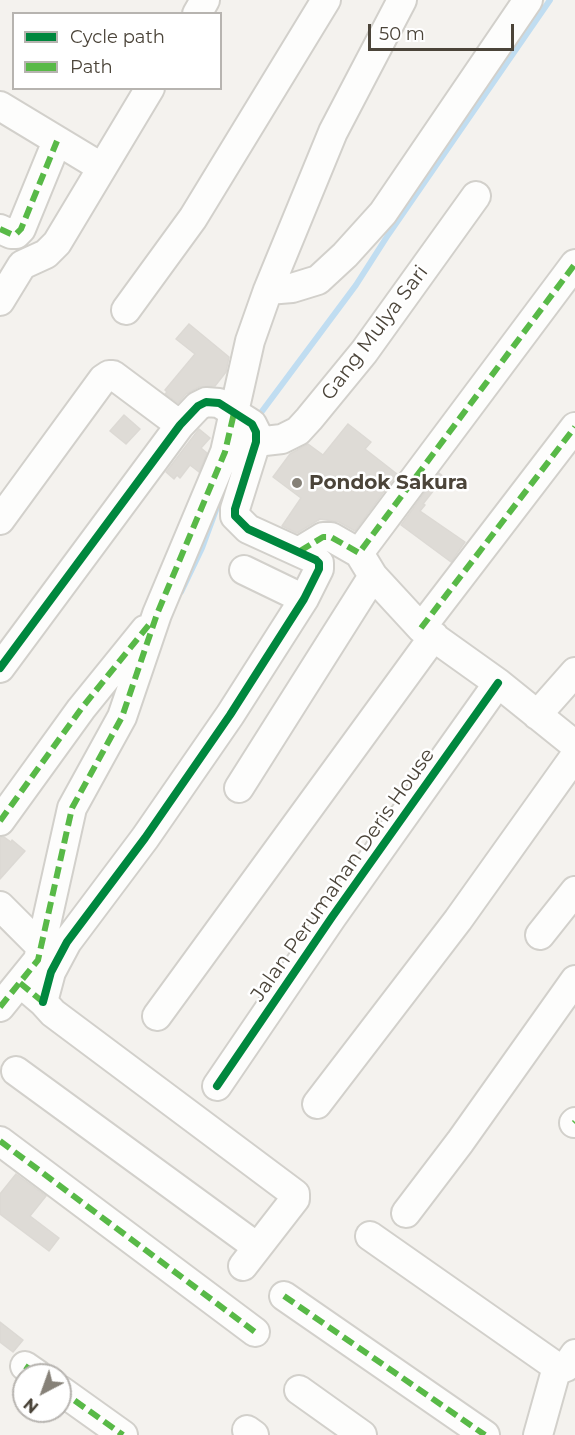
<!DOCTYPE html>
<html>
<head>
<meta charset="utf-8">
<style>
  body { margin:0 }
  #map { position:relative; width:575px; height:1435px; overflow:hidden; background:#f4f2ee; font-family:Montserrat,sans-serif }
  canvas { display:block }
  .legend { position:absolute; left:12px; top:12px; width:210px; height:78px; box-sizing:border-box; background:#fff; border:2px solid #b7b4b0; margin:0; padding:8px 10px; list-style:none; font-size:18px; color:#4b4439 }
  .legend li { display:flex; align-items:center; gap:12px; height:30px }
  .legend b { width:30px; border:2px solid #b7b4b0 }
  .north { position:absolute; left:12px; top:1363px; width:60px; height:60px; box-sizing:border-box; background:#fff; border:2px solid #b7b4b0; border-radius:50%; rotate:221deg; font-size:16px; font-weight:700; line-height:24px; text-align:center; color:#4b4439 }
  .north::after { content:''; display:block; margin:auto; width:21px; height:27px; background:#868178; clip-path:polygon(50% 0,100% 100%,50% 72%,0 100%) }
  .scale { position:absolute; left:368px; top:24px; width:146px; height:27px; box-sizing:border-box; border:3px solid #4b4439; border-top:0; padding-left:8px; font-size:18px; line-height:21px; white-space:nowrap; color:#4b4439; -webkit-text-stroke:4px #fff; paint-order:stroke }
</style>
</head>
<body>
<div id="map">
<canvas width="575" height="1435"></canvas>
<ul class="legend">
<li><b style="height:8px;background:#00873e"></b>Cycle path</li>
<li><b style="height:8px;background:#58b947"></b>Path</li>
</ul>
<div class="north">N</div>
<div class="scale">50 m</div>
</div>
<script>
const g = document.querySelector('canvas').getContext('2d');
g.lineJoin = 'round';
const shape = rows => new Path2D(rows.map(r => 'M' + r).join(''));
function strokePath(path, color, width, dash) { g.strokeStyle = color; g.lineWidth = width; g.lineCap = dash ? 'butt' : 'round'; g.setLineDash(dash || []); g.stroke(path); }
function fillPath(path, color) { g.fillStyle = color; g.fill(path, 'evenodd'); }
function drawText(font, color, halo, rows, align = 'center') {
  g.font = font + ' Montserrat,sans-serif'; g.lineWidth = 5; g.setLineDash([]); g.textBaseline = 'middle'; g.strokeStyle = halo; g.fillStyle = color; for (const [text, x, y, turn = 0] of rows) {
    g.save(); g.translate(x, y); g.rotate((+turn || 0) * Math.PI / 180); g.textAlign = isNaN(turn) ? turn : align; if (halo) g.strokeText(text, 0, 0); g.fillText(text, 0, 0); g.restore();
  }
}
const stream = shape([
  [257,418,356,285,388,235,550,0],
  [181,592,202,548,223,491]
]);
const building = shape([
  [189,324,229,357,226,372,215,386,199,387,186,394,178,403,165,394,167,392,165,390,195,354,176,339,189,324],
  [124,415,140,429,126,444,110,431,124,415],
  [348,424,371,442,365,449,397,474,355,531,339,522,320,519,297,533,282,526,301,498,273,477,290,454,308,444,323,455,348,424],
  [199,429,210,438,201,448,207,453,199,472,190,465,180,478,177,475,174,479,166,472,199,429],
  [439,473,444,477,423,504,425,505,420,511,465,542,451,562,401,525,439,473],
  [0,837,4,837,11,842,12,840,25,851,0,879,0,837],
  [16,1174,46,1196,30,1216,59,1238,49,1251,0,1214,0,1194,16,1174],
  [0,1322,23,1340,13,1352,0,1342,0,1322]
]);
const minor = shape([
  [197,14,205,0],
  [0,106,101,167],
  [0,229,11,234,16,234,21,229,57,141],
  [268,290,292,288,318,280,345,255,383,213,528,0],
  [0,301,22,265,46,254,57,243,150,88],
  [126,310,193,218,326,0],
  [256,442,282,439,298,431,309,419,364,352,476,196],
  [0,520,103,379,109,375,113,375,180,425],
  [300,551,323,537,331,537,359,553,373,576,421,628,498,683,575,745],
  [359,553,575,264],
  [244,570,304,599],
  [421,628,575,427],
  [0,668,180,425,198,406,206,402,219,403,252,424,256,432,256,442,235,509,235,516,248,529,316,560,319,563,319,569,304,599,230,715,145,838,67,942,51,972,43,1002],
  [537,715,575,672],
  [239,788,373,576],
  [0,821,81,709,145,630],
  [0,906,42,948],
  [540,935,575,891],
  [30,991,43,1002,53,1013,295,1194,295,1199,243,1266],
  [0,1007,38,960,72,808,122,717,157,614,225,452,250,341,268,290,333,132,402,0],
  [157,1016,434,636],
  [16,1071,257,1247],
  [217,1086,332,917,498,683],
  [317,1104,458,920,575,756],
  [574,1123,575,1122],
  [0,1141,255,1332],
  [406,1213,460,1142,575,980],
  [370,1236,557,1367,561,1369,566,1367,575,1354],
  [284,1296,485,1435],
  [25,1366,38,1375],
  [60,1390,123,1435],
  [299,1390,362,1435],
  [247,1430,254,1435],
  [538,1435,557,1367]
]);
const quiet = shape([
  [0,229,11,234,16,234,21,229,57,141],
  [300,551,323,537,331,537,359,553,575,264],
  [421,628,575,427],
  [0,821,81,709,152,621],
  [20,983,43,1002],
  [0,1007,38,960,72,808,122,717,157,614,225,452,234,413],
  [574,1123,575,1122],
  [0,1141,255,1332],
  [284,1296,485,1435],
  [25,1366,38,1375],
  [60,1390,123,1435]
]);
const cycleway = shape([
  [0,668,180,425,198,406,206,402,219,403,252,424,256,432,256,442,235,509,235,516,248,529,316,560,319,563,319,569,304,599,230,715,145,838,67,942,51,972,43,1002],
  [217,1086,332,917,498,683]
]);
const markers = [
  [297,483,6,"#868178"]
];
const streetNames = [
  ["Gang Mulya Sari",375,333,-53],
  ["Jalan Perumahan Deris House",343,875,-55]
];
const poiNames = [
  ["Pondok Sakura",309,483]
];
strokePath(stream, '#c0ddf1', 6);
fillPath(building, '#dedbd6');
strokePath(building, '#dcd9d4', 1.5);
strokePath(minor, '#d2d0cb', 32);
strokePath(minor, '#fdfdfc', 28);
strokePath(quiet, '#58b947', 6, [12, 6]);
strokePath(cycleway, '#00873e', 8);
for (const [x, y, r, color] of markers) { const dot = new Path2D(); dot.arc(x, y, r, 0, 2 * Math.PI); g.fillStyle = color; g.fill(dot); strokePath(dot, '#fff', 2); }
drawText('20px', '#4b4439', '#fff', streetNames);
drawText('bold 20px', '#4b4439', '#fff', poiNames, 'left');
</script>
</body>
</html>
